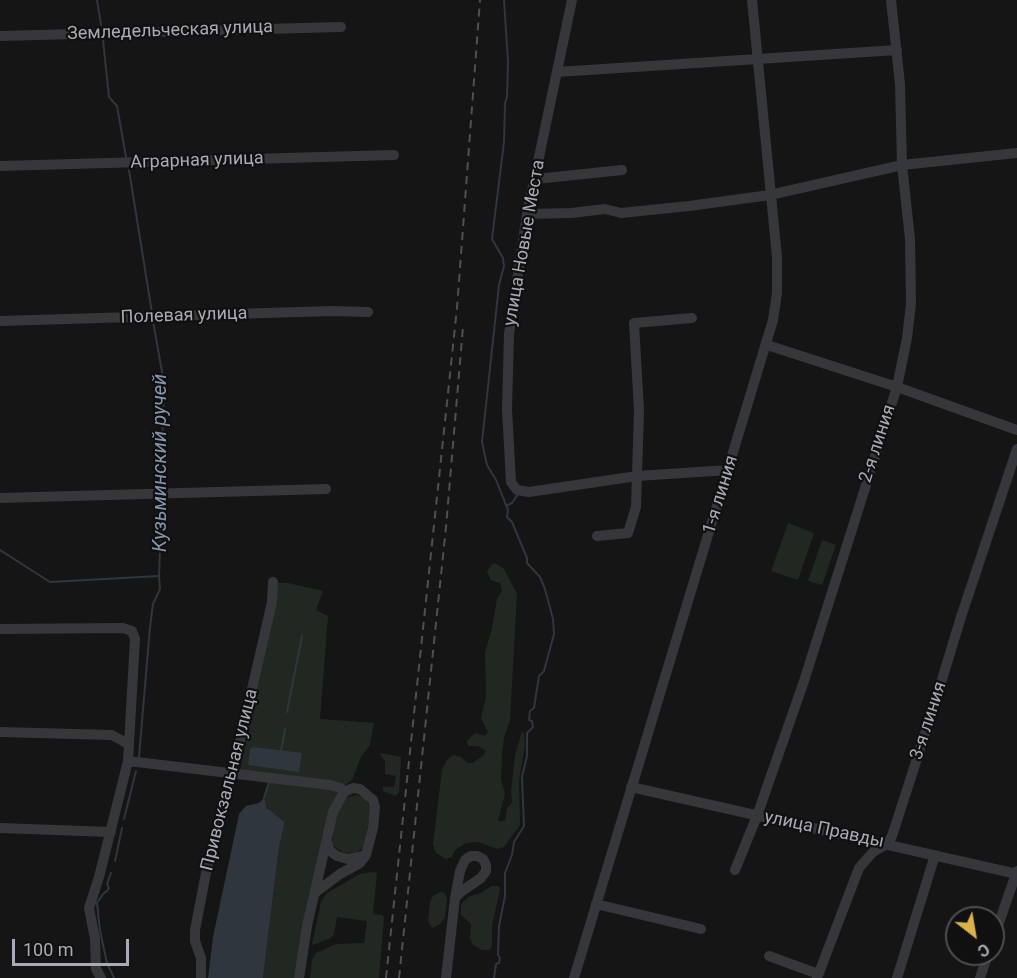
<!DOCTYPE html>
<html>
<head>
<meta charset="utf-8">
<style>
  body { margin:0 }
  #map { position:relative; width:1017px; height:978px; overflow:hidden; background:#151516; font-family:Roboto,sans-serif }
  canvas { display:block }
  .north { position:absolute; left:945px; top:906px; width:60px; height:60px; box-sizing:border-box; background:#101011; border:2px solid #4d4e53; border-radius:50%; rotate:149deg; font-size:16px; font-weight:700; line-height:24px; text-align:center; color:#a8abb5 }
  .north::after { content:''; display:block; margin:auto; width:21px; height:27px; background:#dbb148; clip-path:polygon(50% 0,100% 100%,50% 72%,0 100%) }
  .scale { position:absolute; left:12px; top:939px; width:117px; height:27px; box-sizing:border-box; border:3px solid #a8abb5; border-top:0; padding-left:8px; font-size:18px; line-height:21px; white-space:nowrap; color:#a8abb5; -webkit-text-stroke:4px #101011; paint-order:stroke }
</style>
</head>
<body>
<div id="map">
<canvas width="1017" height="978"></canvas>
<div class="north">С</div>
<div class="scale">100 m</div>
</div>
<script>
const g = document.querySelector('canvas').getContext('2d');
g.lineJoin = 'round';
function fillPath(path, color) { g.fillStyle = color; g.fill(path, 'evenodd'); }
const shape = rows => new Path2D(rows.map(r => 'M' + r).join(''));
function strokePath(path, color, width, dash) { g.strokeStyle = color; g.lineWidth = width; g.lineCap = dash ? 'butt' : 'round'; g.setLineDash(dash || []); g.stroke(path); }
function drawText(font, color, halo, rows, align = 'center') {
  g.font = font + ' Roboto,sans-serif'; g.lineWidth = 4.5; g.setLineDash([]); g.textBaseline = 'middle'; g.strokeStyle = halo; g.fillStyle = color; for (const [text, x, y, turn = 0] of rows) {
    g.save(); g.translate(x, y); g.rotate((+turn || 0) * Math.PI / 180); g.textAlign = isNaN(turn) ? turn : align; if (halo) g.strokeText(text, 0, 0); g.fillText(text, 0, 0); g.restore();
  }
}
const green = shape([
  [788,523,814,533,798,580,771,571],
  [822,540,836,545,822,585,808,581],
  [495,563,504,569,517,594,510,721,504,737,502,755,501,780,505,794,498,821,505,821,507,808,512,803,511,792,515,756,522,731,524,733,525,745,519,780,520,825,504,847,497,849,478,842,466,843,455,850,452,857,446,859,436,853,433,844,442,770,447,760,453,755,461,757,468,763,472,763,483,756,486,751,478,746,468,746,467,741,475,733,485,736,488,732,481,718,486,697,485,653,492,628,497,599,502,591,500,583,491,580,487,572,491,565],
  [276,583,288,583,323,591,316,610,328,616,320,719,374,723,370,745,361,757,352,780,345,785,339,782,244,773,240,771],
  [381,753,401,757,399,792,396,796,383,791,383,787,394,787,396,776,385,774,385,761,380,755],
  [269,782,332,788,338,792,296,978,263,978,279,847,284,826,284,820,270,811,264,802],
  [357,795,365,798,371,808,365,843,362,849,356,852,345,853,336,848,332,843,336,817,342,803,348,797],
  [371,872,377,873,373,914,382,915,384,917,379,978,310,978,312,960,316,953,336,944,364,943,367,921,337,917,334,934,331,938,313,945,312,944,321,902,327,893,360,874],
  [492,886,499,886,500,889,492,926,492,945,490,950,482,950,473,945,470,938,471,924,461,915,461,904,470,896,479,894],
  [440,892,445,893,447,899,445,918,440,924,432,928,428,921,430,902,433,896]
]);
const water = shape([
  [254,747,302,753,299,772,248,765,250,749],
  [264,798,267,808,284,821,284,826,279,847,263,978,208,978,213,937,239,814,246,806,259,803]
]);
const stream = shape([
  [97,0,101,25],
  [103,40,109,97,117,106,126,157],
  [129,170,152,313],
  [153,321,164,383,161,489],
  [506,506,512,503,518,494],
  [0,550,50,582,159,576],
  [287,712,302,636],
  [281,752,285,729],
  [139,757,150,627,153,604,160,589,159,576,162,497],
  [264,798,269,782],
  [124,819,136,771],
  [115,861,122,828],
  [111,873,107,884,109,888,107,891,103,894,97,903,100,931,107,963,114,978],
  [494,978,496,964,499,963,500,958,498,955,499,926,505,896,505,873,512,855,514,842,524,826,522,777,527,756,527,733,533,727,532,721,529,720,530,711,534,708,539,676,544,671,554,634,553,619,545,589,540,577,527,563,527,558,512,522,507,517,508,510,496,480,487,465,482,442,499,285,504,266,503,258,492,239,504,142,505,103,507,97,508,61,504,0]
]);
const minor = shape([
  [572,0,527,214,509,334,507,409,511,482,517,490,529,492,637,476,729,470],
  [0,36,341,27],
  [557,72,897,50],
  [0,166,394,155],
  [536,179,622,170],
  [527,214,571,213,605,209,621,213,689,206,770,195,902,165,1017,153],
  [0,321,332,311,368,312],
  [767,345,897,387,1017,430],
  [0,498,326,489],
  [597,536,628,533,636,507,639,410,634,323,692,318],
  [0,629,123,628,132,631,135,639,128,761,99,877,89,908,95,939,96,969,101,978],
  [0,732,112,735,128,744],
  [128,761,330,785,341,788,344,792],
  [631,787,1017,874],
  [0,828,111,832],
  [327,842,330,851,337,856,348,859,363,856],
  [735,870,757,816,804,681,897,387,907,338,911,304,910,239,902,165,900,84,891,0],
  [596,904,701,929],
  [993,940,1017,871],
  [769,956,818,974],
  [201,978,201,958,195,941,195,930,206,873,235,763,272,602,273,582],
  [299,978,307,926,333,812,344,792,353,788,360,789,373,800,375,807,373,828,366,855,360,863,340,874,316,892],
  [446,978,455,898,460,871,465,860,471,856,477,856,483,859,486,865,486,871,481,878,462,891,455,898],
  [574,978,773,320,777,293,777,257,752,0],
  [817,978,859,868,873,852,887,844,892,836,933,709,961,617,1017,449],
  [897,978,935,855],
  [980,978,988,954]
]);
const rail = shape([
  [386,978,457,308,480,0],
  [399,978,446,527,463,327]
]);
const streetNames = [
  ["Земледельческая улица",170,31,-2],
  ["Аграрная улица",197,161,-2],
  ["улица Новые Места",525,243,-80],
  ["Полевая улица",184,316,-2],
  ["2-я линия",878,444,-72],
  ["1-я линия",721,495,-73],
  ["3-я линия",929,721,-72],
  ["Привокзальная улица",230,780,-76],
  ["улица Правды",824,830,12]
];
const waterNames = [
  ["Кузьминский ручей",161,463,-90]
];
fillPath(green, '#212822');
fillPath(water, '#2f363d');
strokePath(stream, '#2f363d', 2);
strokePath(minor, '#36373b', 10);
strokePath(rail, '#4f5055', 2, [8, 6]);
drawText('18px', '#a8abb5', '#101011', streetNames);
drawText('italic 20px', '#8396ac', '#101011', waterNames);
</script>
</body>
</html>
